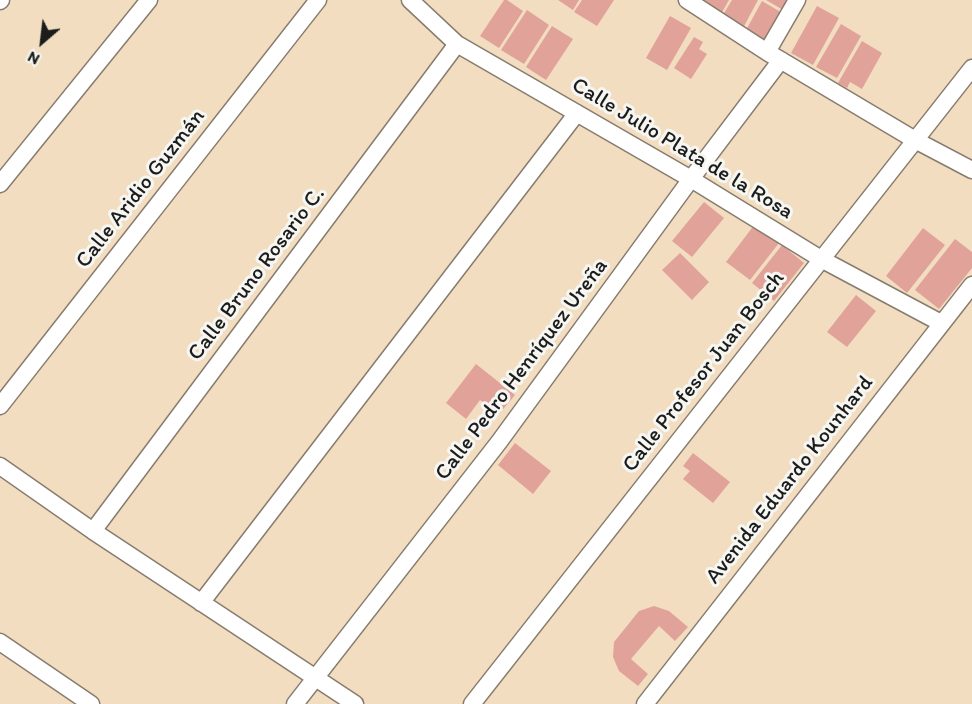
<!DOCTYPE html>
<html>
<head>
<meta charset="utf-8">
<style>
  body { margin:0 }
  #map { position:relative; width:972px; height:704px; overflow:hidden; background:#f2ddc0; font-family:Itim,sans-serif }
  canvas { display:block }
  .north { position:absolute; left:12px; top:12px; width:60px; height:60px; -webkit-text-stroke:4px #f6f6f2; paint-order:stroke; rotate:208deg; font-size:16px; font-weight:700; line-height:24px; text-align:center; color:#1c1c1c }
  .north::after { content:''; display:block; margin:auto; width:21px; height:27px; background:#1c1c1c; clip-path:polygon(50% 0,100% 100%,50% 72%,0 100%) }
</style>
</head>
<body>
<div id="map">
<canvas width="972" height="704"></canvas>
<div class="north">N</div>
</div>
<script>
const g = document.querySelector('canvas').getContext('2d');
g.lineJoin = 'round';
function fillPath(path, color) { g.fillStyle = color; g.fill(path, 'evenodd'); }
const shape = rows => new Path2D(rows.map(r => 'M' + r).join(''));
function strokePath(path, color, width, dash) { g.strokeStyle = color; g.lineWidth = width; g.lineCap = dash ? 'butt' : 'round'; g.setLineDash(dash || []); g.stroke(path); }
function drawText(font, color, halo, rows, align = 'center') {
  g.font = font + ' Itim,sans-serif'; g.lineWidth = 6; g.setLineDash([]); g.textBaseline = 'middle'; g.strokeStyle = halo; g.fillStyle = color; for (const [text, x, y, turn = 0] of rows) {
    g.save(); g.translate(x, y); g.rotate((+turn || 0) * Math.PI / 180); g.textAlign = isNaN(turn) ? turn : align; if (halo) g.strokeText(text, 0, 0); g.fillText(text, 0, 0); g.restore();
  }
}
const building = shape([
  [504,0,507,0,523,11,499,48,480,36],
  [558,0,579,0,573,10],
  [582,0,614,0,597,26,574,12],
  [701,0,729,0,721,14],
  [732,0,758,0,742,30,721,18],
  [766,0,793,0,783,10],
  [762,1,784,14,767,44,745,32],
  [817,6,839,18,813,65,791,53],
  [527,10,549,25,524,64,501,50],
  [670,16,691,28,667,70,646,58],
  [841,24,861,36,837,78,816,67],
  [552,26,573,39,546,80,526,67],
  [694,37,703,42,699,49,707,54,691,79,674,68],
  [862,41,882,53,862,89,850,82,847,88,838,83],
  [704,202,724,218,692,257,672,241],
  [755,224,779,243,750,280,726,262],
  [923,228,945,245,907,293,886,276],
  [955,239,972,252,972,268,939,309,915,290],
  [782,245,804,263,774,301,752,283],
  [680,253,709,282,692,300,662,270],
  [856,295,876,311,847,347,827,332],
  [476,364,515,395,499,414,480,400,466,419,446,403],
  [515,443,551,471,533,494,498,465],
  [693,453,730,482,713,503,683,479,690,471,683,466],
  [654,606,669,611,688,627,675,641,659,626,631,659,648,674,638,686,619,671,613,657,614,642,639,611]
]);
const minor = shape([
  [410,0,457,44,691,179,821,259,941,323],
  [687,0,767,52,915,140,972,170],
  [0,1,1,0],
  [767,52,797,0],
  [0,184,149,0],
  [0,406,318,0],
  [0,466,93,531,355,704],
  [93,531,457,44],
  [201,603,577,113],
  [0,642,91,704],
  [295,704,499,442,691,179,781,60],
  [472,704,972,68],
  [645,704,972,285]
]);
const streetNames = [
  ["Calle Julio Plata de la Rosa",682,149,31],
  ["Calle Aridio Guzmán",141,189,-52],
  ["Calle Bruno Rosario C.",257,274,-53],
  ["Calle Pedro Henríquez Ureña",522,370,-53],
  ["Calle Profesor Juan Bosch",704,372,-52],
  ["Avenida Eduardo Kounhard",790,480,-52]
];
fillPath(building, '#e1a299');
strokePath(minor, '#877c6e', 19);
strokePath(minor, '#fff', 16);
drawText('22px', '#1c1c1c', '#f6f6f2', streetNames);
</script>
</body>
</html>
